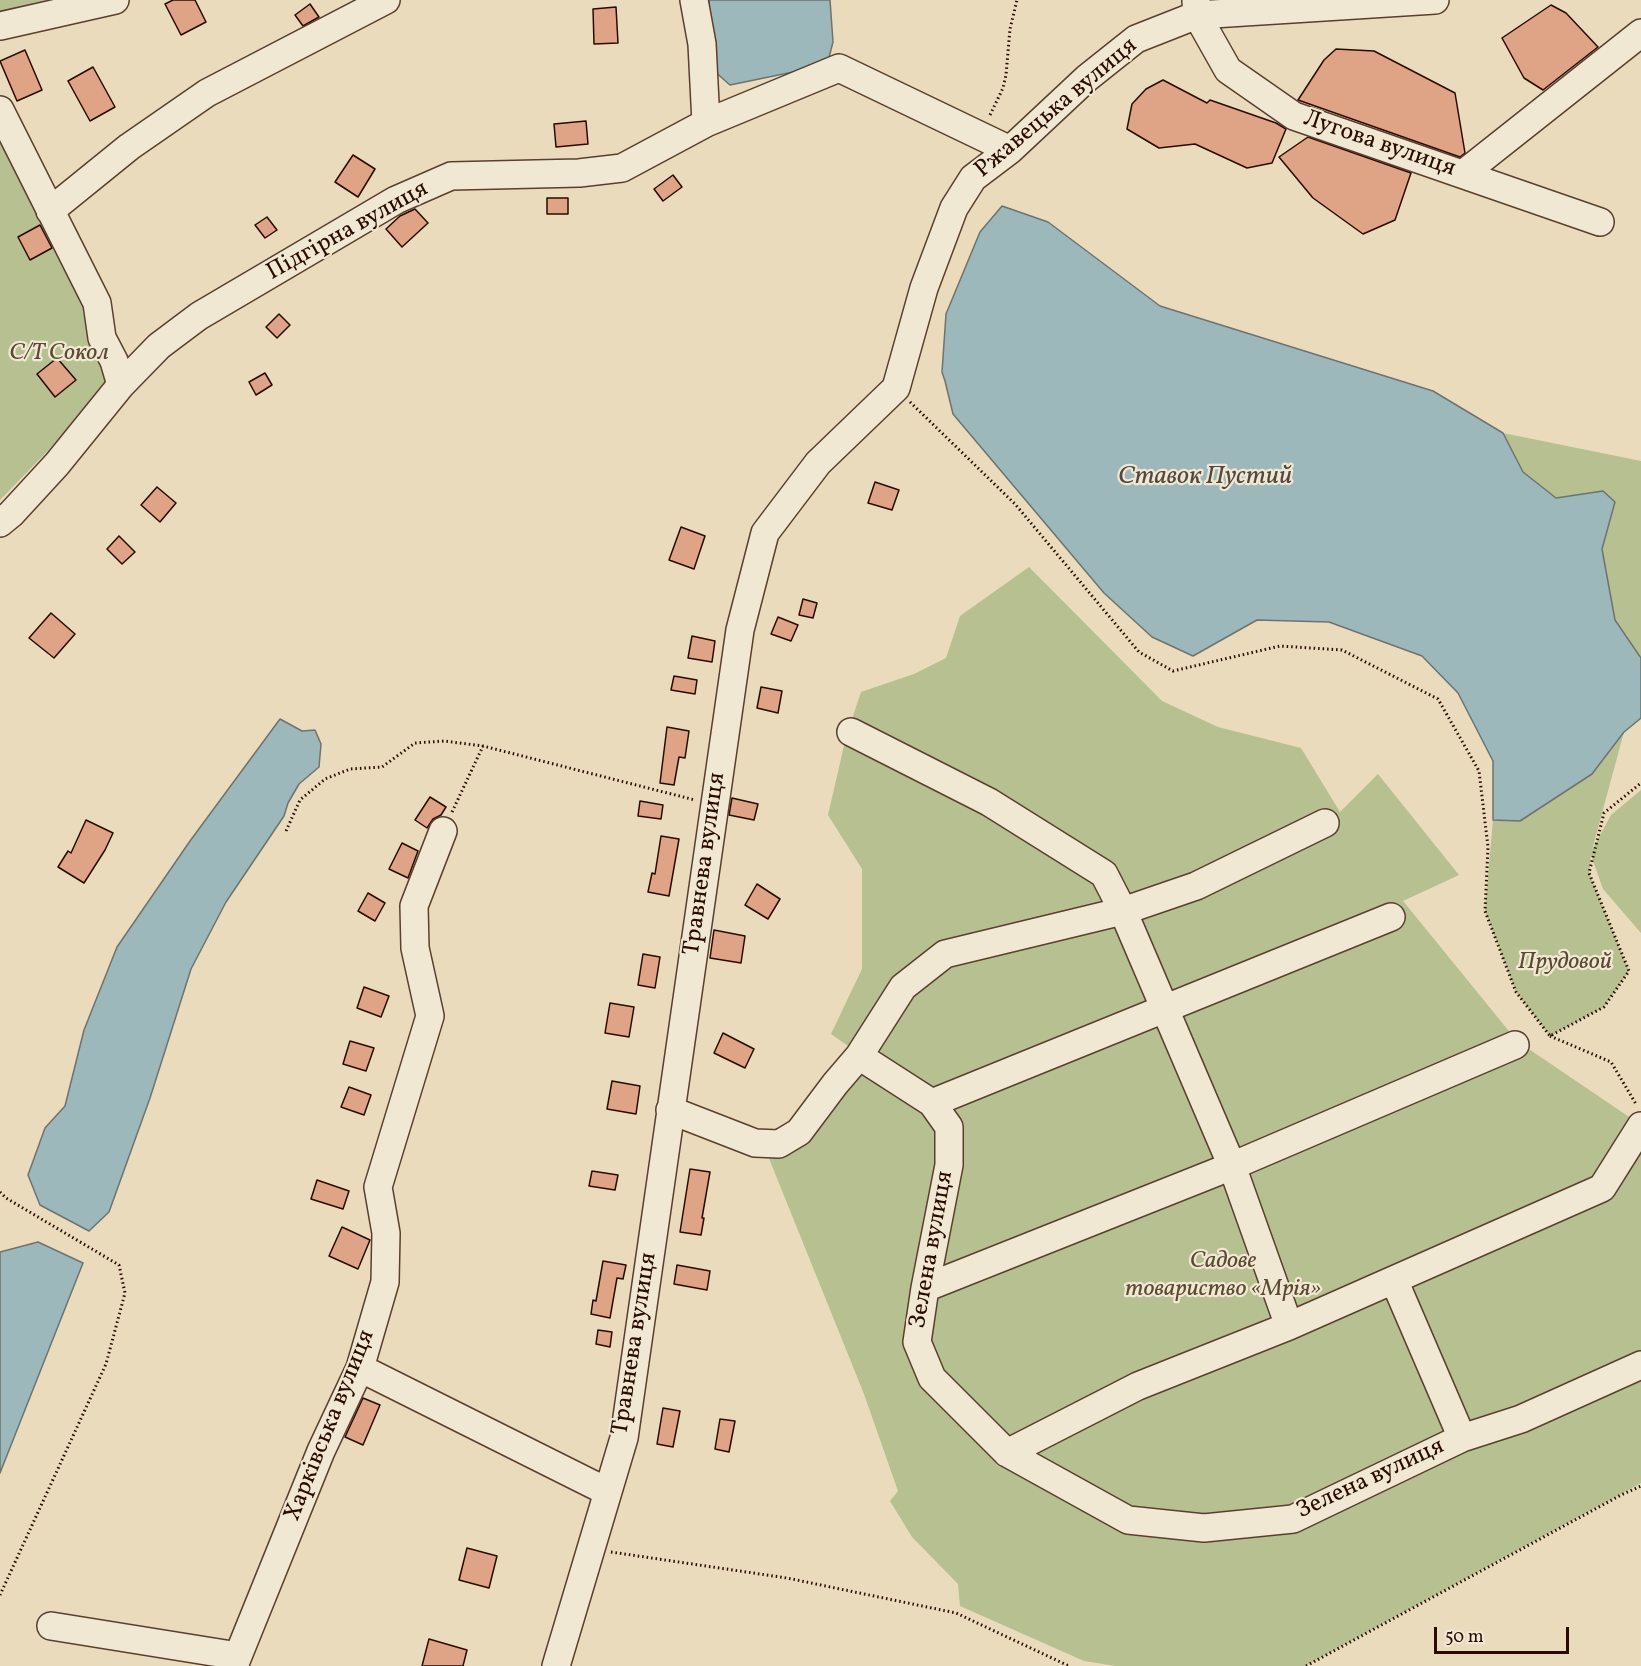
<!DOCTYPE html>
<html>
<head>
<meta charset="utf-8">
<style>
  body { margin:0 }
  #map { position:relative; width:1641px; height:1666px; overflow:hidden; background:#e9dbbb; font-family:Vollkorn,serif }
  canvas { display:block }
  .scale { position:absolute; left:1434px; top:1627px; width:135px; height:27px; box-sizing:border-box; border:3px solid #2a0b00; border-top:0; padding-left:8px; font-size:18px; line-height:21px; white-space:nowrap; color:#2a0b00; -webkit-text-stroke:4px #f1e8d3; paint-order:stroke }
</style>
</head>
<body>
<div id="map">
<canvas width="1641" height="1666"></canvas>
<div class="scale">50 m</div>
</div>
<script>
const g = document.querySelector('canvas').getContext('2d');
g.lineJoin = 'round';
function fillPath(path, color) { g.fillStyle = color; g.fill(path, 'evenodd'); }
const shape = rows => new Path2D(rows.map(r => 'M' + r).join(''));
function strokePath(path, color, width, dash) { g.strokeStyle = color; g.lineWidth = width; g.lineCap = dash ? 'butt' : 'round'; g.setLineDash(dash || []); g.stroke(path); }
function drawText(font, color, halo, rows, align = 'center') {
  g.font = font + ' Vollkorn,serif'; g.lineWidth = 4.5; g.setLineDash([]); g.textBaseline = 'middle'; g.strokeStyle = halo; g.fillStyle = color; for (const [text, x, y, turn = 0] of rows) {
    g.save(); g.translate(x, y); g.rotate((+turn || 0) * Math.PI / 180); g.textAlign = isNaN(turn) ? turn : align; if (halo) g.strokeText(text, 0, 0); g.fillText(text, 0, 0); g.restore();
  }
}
const green = shape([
  [0,0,112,0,0,30],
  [0,115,131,365,0,500],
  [1503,433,1641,461,1641,658,1615,620,1602,549,1615,502,1603,491,1557,498,1523,472],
  [1029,567,1162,701,1218,727,1301,748,1340,812,1378,774,1459,875,1403,901,1517,1041,1641,1125,1641,1483,1305,1666,1116,1666,1084,1661,960,1606,958,1584,912,1537,890,1501,898,1491,864,1394,768,1156,851,1048,831,1034,862,969,862,869,828,815,846,737,861,692,914,674,946,658,960,616],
  [1624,732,1592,850,1611,815,1641,790,1641,933,1603,889,1591,855,1589,873,1629,971,1604,1007,1550,1036,1516,992,1485,911,1493,820,1520,821,1592,774]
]);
const water = shape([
  [709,0,830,0,833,42,827,65,730,85,713,70,709,0],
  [1002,206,1048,222,1160,306,1433,391,1503,433,1523,472,1556,498,1603,491,1615,502,1602,549,1615,620,1641,658,1641,718,1624,732,1592,774,1520,821,1493,820,1493,761,1458,693,1422,656,1329,622,1257,620,1193,656,1152,637,1104,593,953,414,945,381,942,372,946,314,980,232,1002,206],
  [280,719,302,731,315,730,321,744,319,767,299,784,288,803,284,816,226,902,191,969,150,1098,109,1212,89,1231,40,1205,28,1175,45,1128,65,1106,84,1030,117,947,190,841,280,719],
  [38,1242,83,1263,0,1473,0,1252,38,1242]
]);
const building = shape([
  [173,0,195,0,206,22,181,35,165,4,173,0],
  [310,4,319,17,303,26,295,15,310,4],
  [1551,5,1566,13,1598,47,1543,90,1524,78,1502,38,1551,5],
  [616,7,618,43,594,44,593,9,616,7],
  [1336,49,1374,51,1455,93,1465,153,1460,157,1298,100,1324,60,1336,49],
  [25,50,42,90,17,101,0,61,25,50],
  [93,67,115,107,90,121,68,81,93,67],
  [1163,80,1207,103,1210,100,1276,123,1286,129,1272,163,1247,168,1195,144,1159,148,1127,129,1132,104,1146,89,1163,80],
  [586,121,588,144,556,147,554,124,586,121],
  [1308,137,1411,173,1395,220,1363,234,1313,198,1279,157,1308,137],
  [353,155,375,169,358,197,335,182,353,155],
  [673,175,682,187,663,201,654,189,673,175],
  [547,198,568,198,568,214,547,214,547,198],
  [415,209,428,223,402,247,386,229,400,216,415,209],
  [267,217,277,230,265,238,255,225,267,217],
  [40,225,52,248,30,260,18,237,40,225],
  [279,314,290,325,277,338,266,327,279,314],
  [57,358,76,380,55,397,37,374,57,358],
  [265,373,272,385,256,395,249,382,265,373],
  [875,482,899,490,892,510,868,503,875,482],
  [157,487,176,503,160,522,141,505,157,487],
  [681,527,705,536,694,569,669,560,681,527],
  [119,536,135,552,122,564,107,549,119,536],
  [803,599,817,603,813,618,799,615,803,599],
  [51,613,75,634,54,658,29,638,51,613],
  [778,617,798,625,791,641,771,634,778,617],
  [692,636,715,641,712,662,688,658,692,636],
  [674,676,697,680,695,694,671,690,674,676],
  [761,687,782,691,778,713,757,708,761,687],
  [667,727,689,731,685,758,679,757,674,785,660,783,667,727],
  [430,797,446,807,441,815,433,819,427,828,415,820,430,797],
  [732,798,758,804,754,820,729,815,732,798],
  [640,801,663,805,661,819,638,816,640,801],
  [86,820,113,833,105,850,84,883,58,867,68,851,71,853,86,820],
  [661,836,679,839,669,896,648,892,652,873,655,874,661,836],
  [402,843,418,851,408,878,389,869,402,843],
  [757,884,780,899,768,919,745,905,757,884],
  [368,893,385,903,375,921,358,911,368,893],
  [714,930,745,936,741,963,710,958,714,930],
  [643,954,660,957,655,988,638,985,643,954],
  [364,987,389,996,381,1017,357,1008,364,987],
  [610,1003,634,1007,629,1037,605,1033,610,1003],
  [723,1033,754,1049,745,1068,714,1053,723,1033],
  [350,1041,374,1048,366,1071,343,1064,350,1041],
  [612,1081,640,1086,636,1114,607,1109,612,1081],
  [349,1087,371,1095,364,1115,341,1107,349,1087],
  [690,1169,710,1172,702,1218,704,1218,701,1235,680,1232,690,1169],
  [592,1171,618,1175,615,1190,589,1186,592,1171],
  [317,1180,349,1191,343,1209,311,1199,317,1180],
  [342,1227,370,1240,358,1269,329,1256,342,1227],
  [603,1261,626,1265,623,1279,617,1278,610,1318,591,1314,593,1300,596,1301,603,1261],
  [677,1265,710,1271,707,1290,674,1284,677,1265],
  [598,1330,612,1332,610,1347,596,1344,598,1330],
  [363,1398,380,1405,363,1445,345,1437,363,1398],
  [663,1408,680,1411,673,1447,657,1444,663,1408],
  [720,1419,735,1421,729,1452,715,1449,720,1419],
  [467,1548,497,1556,489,1588,459,1580,467,1548],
  [429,1639,467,1650,463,1666,422,1666,429,1639]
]);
const path = shape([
  [990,115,1003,88,1006,75,1010,29,1017,0],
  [910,402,1015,504,1139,652,1173,671,1280,646,1342,650,1438,699,1479,771,1488,847,1485,911,1516,992,1550,1036,1604,1007,1629,971,1589,873,1604,813,1641,783],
  [452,812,483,746],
  [286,831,300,800,325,779,350,769,382,767,415,743,444,741,483,746,695,800],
  [1550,1036,1611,1062,1636,1104],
  [0,1192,6,1198,119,1265,125,1293,106,1364,0,1595],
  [611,1552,787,1578,956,1613,1069,1666],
  [1306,1666,1621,1495,1641,1486]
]);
const minor = shape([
  [694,0,702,44,706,123],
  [1196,1,1197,15,1228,70,1294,116,1600,222],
  [0,26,115,0],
  [0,110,97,303,102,338,114,361,121,385],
  [1463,174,1641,33],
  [50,211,129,147,207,93,386,0],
  [0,523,11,514,57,464,121,385,159,346,199,316,396,200,451,176,579,173,622,168,706,123,839,68,1010,150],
  [851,732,989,802,1104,874,1123,911,1232,1166,1289,1326],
  [859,1056,932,1103,949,1127,949,1165,925,1288,917,1342,932,1378,1007,1453,1128,1520,1204,1528,1293,1519,1462,1438,1521,1419,1641,1365],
  [932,1103,1391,917],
  [670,1110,755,1143,779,1144,799,1132,835,1084,859,1056,903,987,945,954,1123,911,1196,886,1325,823],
  [1394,1280,1462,1438],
  [925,1288,1232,1166,1515,1045],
  [360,1368,606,1491],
  [1007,1453,1138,1386,1289,1326,1602,1188,1641,1126],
  [51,1626,238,1656],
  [234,1666,321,1451,360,1368,385,1282,386,1233,378,1187,430,1016,415,948,414,906,443,831],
  [556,1666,624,1438,740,630,765,533,818,463,896,388,924,288,954,208,973,178,1010,150,1087,78,1136,39,1197,15,1435,0]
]);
const streetNames = [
  ["Ржавецька вулиця",1057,109,-40],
  ["Лугова вулиця",1379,145,19],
  ["Підгірна вулиця",348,232,-29],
  ["Травнева вулиця",706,864,-82],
  ["Зелена вулиця",933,1250,-80],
  ["Травнева вулиця",636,1344,-81],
  ["Харківська вулиця",331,1426,-68],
  ["Зелена вулиця",1371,1480,-25]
];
const parkNames = [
  ["С/Т Сокол",59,355],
  ["Прудовой",1565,964],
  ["Садове",1223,1263],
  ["товариство «Мрія»",1223,1291]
];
const waterNames = [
  ["Ставок Пустий",1205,478]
];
fillPath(green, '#b6c090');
fillPath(water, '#9cb8ba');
strokePath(water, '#6e7370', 1.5);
fillPath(building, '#dfa386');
strokePath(building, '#2a0b00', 1.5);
strokePath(minor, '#5a3f2f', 30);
strokePath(path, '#2a0b00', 3, [1.5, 3]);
strokePath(minor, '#f1e8d3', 27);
drawText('24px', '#2a0b00', '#f1e8d3', streetNames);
drawText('italic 24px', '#5b4a32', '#f1e8d3', parkNames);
drawText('italic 26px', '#524841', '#f1e8d3', waterNames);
</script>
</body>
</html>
